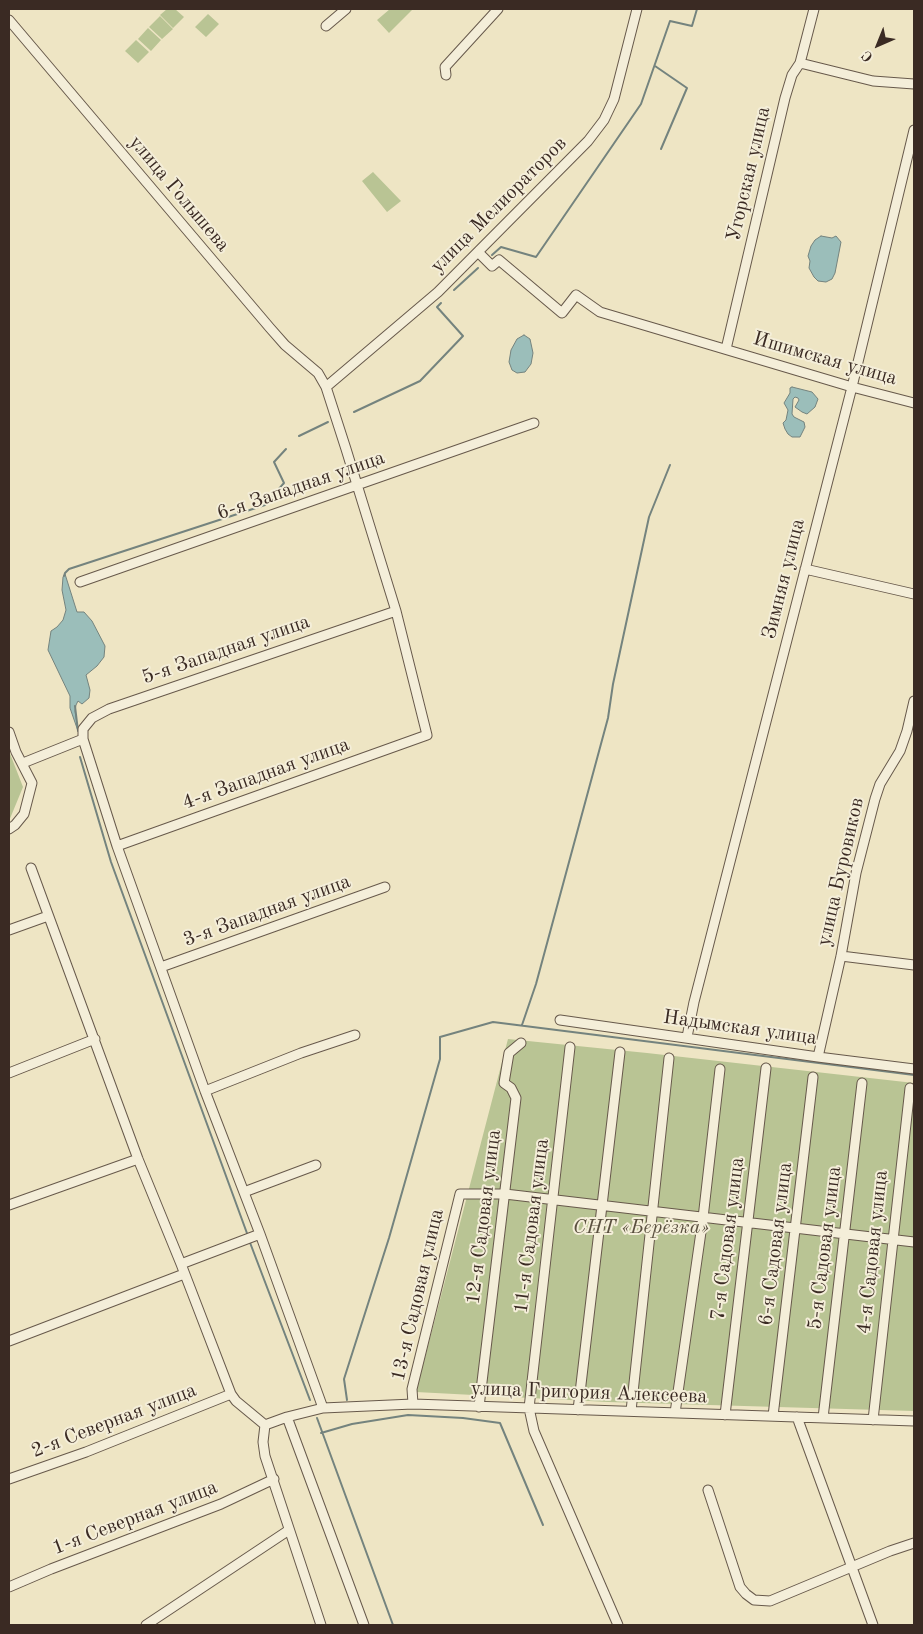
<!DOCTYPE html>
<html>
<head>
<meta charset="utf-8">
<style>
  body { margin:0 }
  #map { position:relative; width:923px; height:1634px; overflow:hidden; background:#eee5c4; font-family:"Old Standard TT",serif }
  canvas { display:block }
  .frame { position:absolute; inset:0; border:10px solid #3a2a23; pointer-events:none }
  .north { position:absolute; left:853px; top:20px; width:50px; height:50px; -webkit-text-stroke:4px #f4eed9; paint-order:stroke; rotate:224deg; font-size:14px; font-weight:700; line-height:20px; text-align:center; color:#3a2a23 }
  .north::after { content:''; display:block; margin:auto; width:18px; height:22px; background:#3a2a23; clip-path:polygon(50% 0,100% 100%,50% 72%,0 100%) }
</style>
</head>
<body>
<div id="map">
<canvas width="923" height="1634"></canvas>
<div class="frame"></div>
<div class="north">С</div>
</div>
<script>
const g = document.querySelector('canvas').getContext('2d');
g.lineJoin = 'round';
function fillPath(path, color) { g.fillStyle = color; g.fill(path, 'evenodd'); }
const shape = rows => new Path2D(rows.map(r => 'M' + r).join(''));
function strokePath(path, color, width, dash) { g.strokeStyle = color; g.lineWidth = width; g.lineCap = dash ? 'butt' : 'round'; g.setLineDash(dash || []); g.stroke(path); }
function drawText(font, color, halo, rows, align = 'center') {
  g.font = font + ' "Old Standard TT",serif'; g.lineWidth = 4; g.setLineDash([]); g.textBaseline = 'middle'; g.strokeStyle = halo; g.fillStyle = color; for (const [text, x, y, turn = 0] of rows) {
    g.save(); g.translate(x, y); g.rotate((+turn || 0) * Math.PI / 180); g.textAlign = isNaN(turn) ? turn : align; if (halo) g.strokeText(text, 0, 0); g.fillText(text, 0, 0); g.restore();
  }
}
const green = shape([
  [167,9,175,9,184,17,173,28,160,15],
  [390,9,413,9,389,33,377,20],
  [208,14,219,24,206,37,195,27],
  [160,16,173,29,162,39,149,27],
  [148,28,161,40,151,51,138,39],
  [136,40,149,52,138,63,125,51],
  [373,172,401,201,387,212,362,181],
  [9,751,23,787,9,821],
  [508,1039,647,1053,914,1083,914,1411,608,1402,416,1392]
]);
const water = shape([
  [821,236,832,238,836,236,841,242,835,273,832,279,826,282,818,281,814,277,809,268,810,261,808,256,811,246,815,240,821,236],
  [524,335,530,339,533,353,531,364,525,372,517,373,512,370,509,362,511,350,517,339,524,335],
  [792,387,812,392,818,399,815,407,807,414,802,412,795,407,799,400,798,398,795,397,793,399,792,414,794,417,804,422,805,427,800,437,792,437,788,434,785,429,783,423,786,420,788,410,784,403,790,393,790,388,792,387],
  [65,574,77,612,84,612,92,621,105,646,104,657,97,666,86,675,90,690,89,698,82,704,78,701,76,705,75,711,78,731,70,708,70,696,48,650,51,631,57,627,63,620,66,610,62,590,63,577,65,574]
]);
const stream = shape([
  [655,66,687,88,661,149],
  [492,255,501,247,536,257,641,104,670,21,692,26,697,9],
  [454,290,478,268],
  [354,412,420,381,463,336,437,307,441,303],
  [299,436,328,422],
  [64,576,65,573,69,569,265,505,284,483,274,462,286,449],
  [75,706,78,731],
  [80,757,111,862,248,1236],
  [522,1025,536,984,608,718,613,684,649,517,670,465],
  [249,1240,310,1400],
  [347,1400,344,1379,389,1238,440,1059,440,1037,493,1022,914,1075],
  [317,1418,393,1625],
  [321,1433,352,1424,408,1415,463,1418,500,1423,543,1525]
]);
const street = shape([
  [9,20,270,328,285,345,318,373,326,387,346,449,396,611,427,735,117,846],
  [326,26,346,9],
  [800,63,873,81,914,84],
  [446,75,445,67,498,9],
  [478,252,492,266,499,260,562,313,576,295,600,312,852,387,914,403],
  [726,349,785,98,792,75,800,63,814,9],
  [326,387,438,292,588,141,604,120,614,99,637,9],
  [805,569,914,594],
  [80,582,534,423],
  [9,732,16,752,32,783,24,814,15,825,9,829],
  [23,763,83,739],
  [31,868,138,1159,181,1264,231,1394,236,1401,265,1425],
  [9,930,48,916],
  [841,956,914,965],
  [161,967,385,887],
  [560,1020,818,1057,914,1069],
  [687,1037,694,1002,852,387,914,130],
  [570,1047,529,1408,534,1431,618,1625],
  [818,1057,841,956,856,873,875,799,880,784,900,751,907,731,914,701],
  [9,1073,95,1039],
  [205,1091,301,1053,355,1035],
  [244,1192,316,1165],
  [9,1205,138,1159],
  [181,1264,260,1234],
  [9,1341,184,1274],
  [413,1404,412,1389,460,1194,505,1194,914,1242],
  [479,1407,516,1098,511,1088,504,1083,509,1053,521,1043],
  [323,1408,260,1234,205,1091,117,846,83,739,83,729,92,718,109,709,396,611],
  [578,1410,620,1052],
  [631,1411,669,1058],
  [675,1413,703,1218,720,1069],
  [725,1415,766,1068],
  [773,1416,813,1077],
  [287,1417,364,1625],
  [797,1417,873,1625],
  [823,1418,862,1083],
  [873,1420,910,1088],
  [265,1425,287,1417,323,1408,413,1404,914,1421],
  [265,1425,263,1442,265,1456,321,1625],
  [9,1479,86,1452,231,1394],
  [708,1490,740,1587,746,1594,754,1600,770,1601,890,1551,914,1543],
  [9,1587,51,1569,221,1504,274,1479],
  [146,1625,289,1530]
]);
const streetNames = [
  ["Угорская улица",749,174,-77],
  ["улица Голышева",179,194,50],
  ["улица Мелиораторов",499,205,-45],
  ["Ишимская улица",825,359,16],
  ["6-я Западная улица",301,486,-19],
  ["Зимняя улица",784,579,-76],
  ["5-я Западная улица",226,650,-19],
  ["4-я Западная улица",266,774,-20],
  ["улица Буровиков",841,872,-77],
  ["3-я Западная улица",267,911,-20],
  ["Надымская улица",740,1028,8],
  ["12-я Садовая улица",484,1217,-83],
  ["11-я Садовая улица",532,1226,-83],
  ["7-я Садовая улица",728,1239,-83],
  ["6-я Садовая улица",776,1244,-83],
  ["5-я Садовая улица",825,1248,-83],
  ["4-я Садовая улица",873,1252,-84],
  ["13-я Садовая улица",418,1295,-77],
  ["улица Григория Алексеева",589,1393,2],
  ["2-я Северная улица",114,1421,-21],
  ["1-я Северная улица",135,1518,-21]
];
const parkNames = [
  ["СНТ «Берёзка»",641,1228]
];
fillPath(green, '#b9c494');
fillPath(water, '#9bbeba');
strokePath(water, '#74837e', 1);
strokePath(stream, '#74837e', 2);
strokePath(street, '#67594b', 11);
strokePath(street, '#f4eed9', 9);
drawText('20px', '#3a2a23', '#f4eed9', streetNames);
drawText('italic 20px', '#5a503f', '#f4eed9', parkNames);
</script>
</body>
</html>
